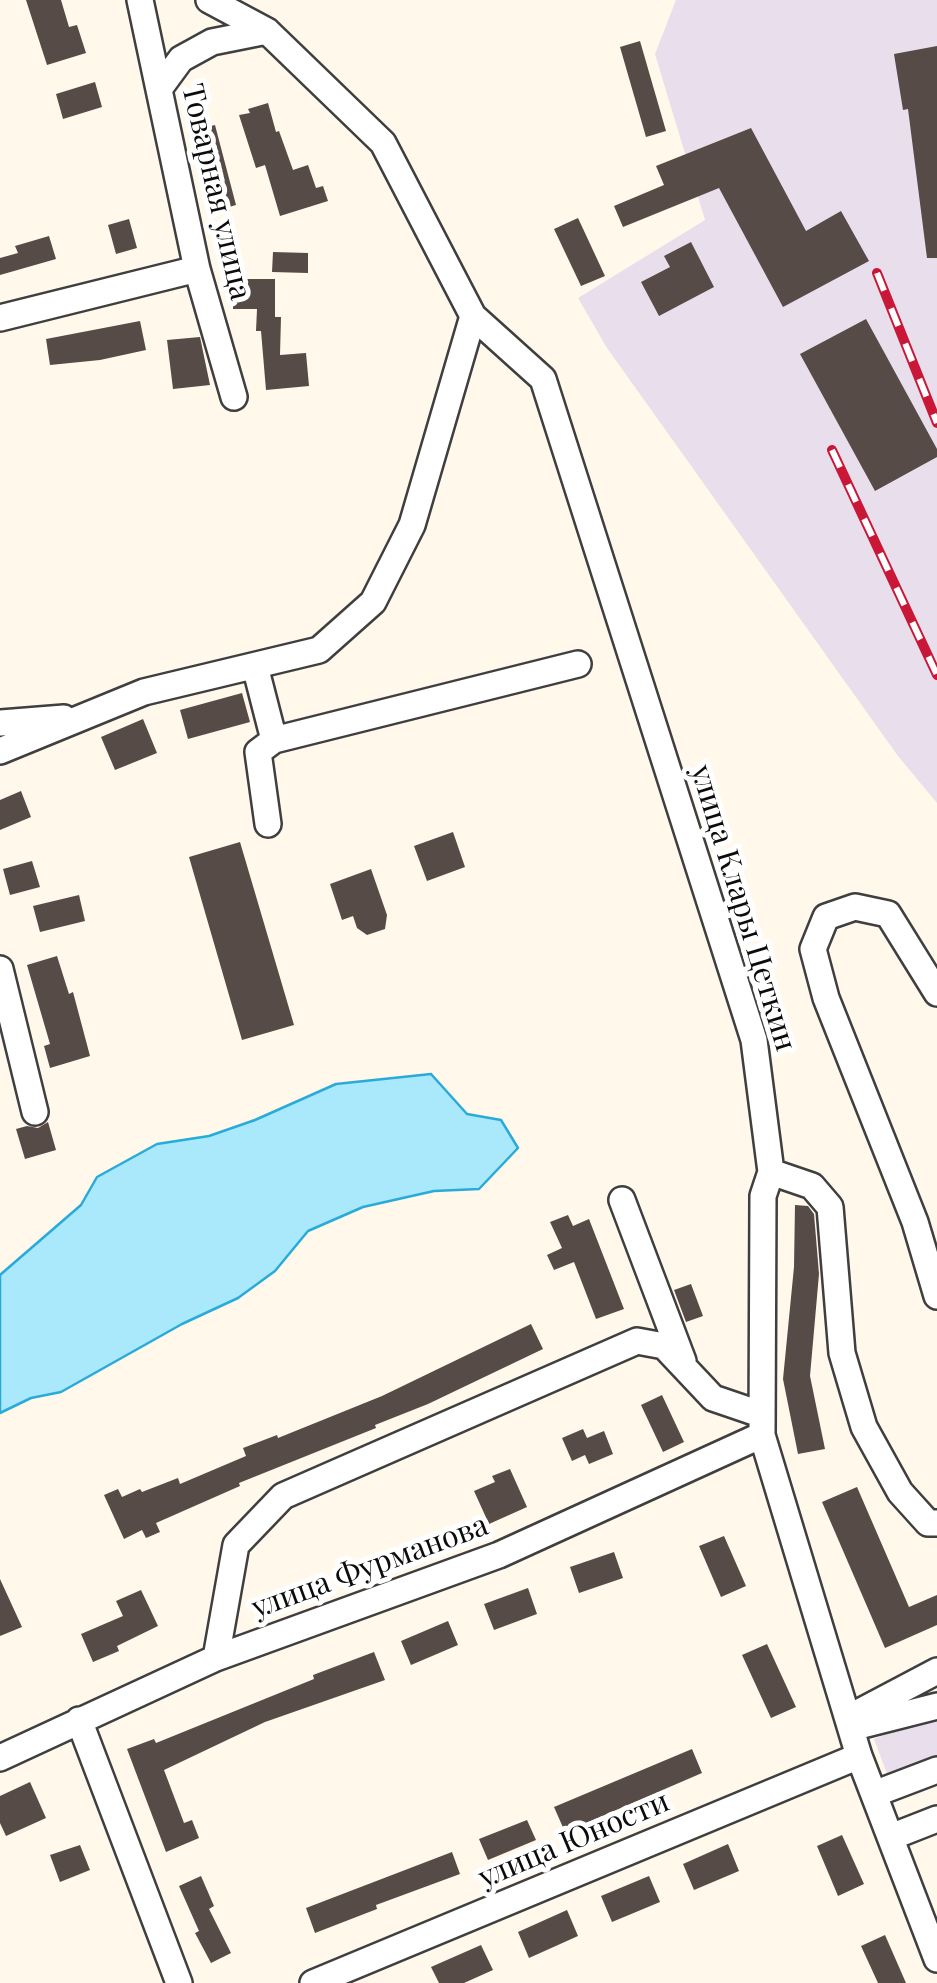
<!DOCTYPE html>
<html>
<head>
<meta charset="utf-8">
<style>
  body { margin:0 }
  canvas { display:block; background:#fff8eb }
</style>
</head>
<body>
<canvas width="937" height="1983"></canvas>
<script>
const g = document.querySelector('canvas').getContext('2d');
g.lineJoin = 'round';
function fillPath(path, color) { g.fillStyle = color; g.fill(path, 'evenodd'); }
const shape = rows => new Path2D(rows.map(r => 'M' + r).join(''));
function strokePath(path, color, width, dash) { g.strokeStyle = color; g.lineWidth = width; g.lineCap = dash ? 'butt' : 'round'; g.setLineDash(dash || []); g.stroke(path); }
function drawText(font, color, halo, rows, align = 'center') {
  g.font = font + ' "Playfair Display",serif'; g.lineWidth = 10; g.setLineDash([]); g.textBaseline = 'middle'; g.strokeStyle = halo; g.fillStyle = color; for (const [text, x, y, turn = 0] of rows) {
    g.save(); g.translate(x, y); g.rotate((+turn || 0) * Math.PI / 180); g.textAlign = isNaN(turn) ? turn : align; if (halo) g.strokeText(text, 0, 0); g.fillText(text, 0, 0); g.restore();
  }
}
const industrial = shape([
  [676,0,937,0,937,803,898,756,607,348,578,298,705,220,655,54],
  [937,1715,937,1760,889,1779,874,1739]
]);
const water = shape([
  [431,1074,467,1114,501,1120,518,1148,479,1189,434,1191,363,1207,308,1231,275,1271,238,1298,182,1324,61,1392,31,1398,0,1413,0,1275,81,1205,97,1177,157,1144,209,1136,255,1120,336,1084,431,1074]
]);
const building = shape([
  [26,0,61,0,69,27,77,25,86,53,47,65],
  [640,41,666,131,646,137,620,47],
  [937,46,937,258,927,258,908,109,903,110,894,54],
  [95,82,102,107,63,119,56,94],
  [268,103,276,132,279,131,293,170,308,165,316,188,323,186,328,201,280,216,265,165,256,168,239,115,250,113,248,109],
  [215,125,236,205,215,211,203,164,210,163,202,128],
  [751,128,806,231,841,211,869,261,783,307,719,188,623,227,614,206,664,185,656,166],
  [578,218,605,276,581,286,554,229],
  [129,219,137,248,116,254,108,225],
  [49,236,56,259,0,275,0,258,18,253,15,246],
  [691,242,714,287,659,316,641,282,670,267,664,256],
  [273,252,308,253,308,273,272,272],
  [233,279,275,279,275,317,281,317,280,355,306,353,309,386,266,390,261,331,256,331,257,309,233,309],
  [866,319,937,449,937,457,875,491,800,354],
  [140,321,146,350,100,360,50,365,46,339],
  [200,337,210,385,173,389,167,340],
  [242,693,250,722,188,739,180,710],
  [143,719,157,753,115,770,101,737],
  [21,791,31,817,0,830,0,800],
  [453,832,465,867,427,881,414,846],
  [240,842,294,1025,242,1040,189,857],
  [32,861,40,887,10,895,3,869],
  [371,869,387,915,385,929,367,935,357,928,353,916,342,920,330,884],
  [79,895,85,921,40,932,33,906],
  [57,956,69,994,73,992,90,1056,50,1068,44,1046,50,1044,27,965],
  [48,1122,56,1150,25,1159,16,1129,27,1126,38,1128],
  [795,1205,808,1206,814,1214,819,1274,810,1376,825,1449,798,1454,783,1379,794,1267],
  [568,1215,573,1226,589,1219,624,1309,596,1319,574,1262,554,1270,547,1255,562,1248,550,1222],
  [691,1284,703,1316,686,1322,674,1290],
  [531,1324,543,1349,428,1404,375,1425,376,1428,239,1483,240,1486,156,1523,160,1532,146,1538,142,1530,124,1539,104,1495,118,1489,122,1497,140,1489,142,1492,178,1478,180,1484,246,1456,243,1448,277,1435,278,1438,382,1396],
  [662,1395,684,1442,663,1452,641,1405],
  [583,1429,587,1438,604,1431,613,1454,589,1464,585,1455,572,1461,562,1438],
  [510,1469,527,1507,489,1524,474,1491,495,1482,492,1476],
  [857,1487,909,1607,937,1595,937,1625,885,1648,822,1502],
  [724,1536,746,1586,721,1597,699,1546],
  [614,1552,623,1578,579,1593,570,1567],
  [0,1579,22,1627,0,1636],
  [528,1588,537,1614,494,1630,484,1604],
  [141,1590,158,1626,117,1646,119,1651,93,1662,81,1634,123,1616,116,1601],
  [448,1621,458,1645,411,1665,401,1641],
  [767,1644,796,1707,771,1718,742,1655],
  [374,1652,385,1680,265,1722,164,1770,184,1823,192,1820,199,1838,166,1852,127,1749,154,1739,156,1743,314,1679,313,1675],
  [692,1749,702,1773,565,1832,554,1807],
  [30,1782,46,1818,6,1836,0,1823,0,1796],
  [527,1820,536,1840,488,1860,479,1839],
  [842,1835,864,1884,838,1896,817,1846],
  [728,1844,739,1871,694,1890,683,1864],
  [80,1845,90,1870,60,1882,50,1855],
  [452,1852,460,1874,376,1905,377,1909,315,1933,306,1908],
  [201,1876,214,1906,209,1909,231,1953,211,1963,195,1933,199,1931,179,1886],
  [649,1876,660,1902,612,1922,601,1896],
  [567,1910,578,1936,529,1958,518,1932],
  [885,1935,906,1983,878,1983,861,1946],
  [481,1945,493,1970,464,1983,439,1983,431,1967]
]);
const minor = shape([
  [140,0,197,269,234,397],
  [209,0,267,31,383,143,473,316,543,379,754,1040,771,1172,763,1196,762,1435,859,1756,937,1959],
  [159,89,181,59,212,42,267,31],
  [0,318,197,269],
  [255,666,274,740,258,752,268,824],
  [0,723,64,718],
  [274,740,578,664],
  [0,751,144,692,319,650,373,602,412,525,473,316],
  [0,969,35,1112],
  [937,993,888,914,855,907,826,917,813,949,826,998,915,1222,937,1296],
  [771,1172,812,1186,830,1207,842,1353,864,1427,900,1492,928,1523,937,1523],
  [622,1200,683,1361],
  [216,1658,236,1545,283,1496,637,1341,664,1346,713,1398,760,1414],
  [848,1718,937,1671],
  [79,1720,179,1983],
  [851,1728,937,1706],
  [0,1758,216,1658,499,1555,762,1435],
  [874,1794,937,1770],
  [891,1837,937,1819],
  [313,1983,859,1756]
]);
const rail = shape([
  [877,273,937,423],
  [832,450,937,675]
]);
const streetNames = [
  ["Товарная улица",216,192,77],
  ["улица Клары Цеткин",743,908,73],
  ["улица Фурманова",370,1567,-20],
  ["улица Юности",574,1840,-23]
];
fillPath(industrial, '#e9dfec');
fillPath(water, '#aae8fc');
strokePath(water, '#29abda', 2.5);
fillPath(building, '#564b47');
strokePath(minor, '#3f3f3f', 30);
strokePath(minor, '#fff', 25);
strokePath(rail, '#c91737', 10);
strokePath(rail, '#fff', 6, [19]);
drawText('30px', '#0c0c0c', '#fff', streetNames);
</script>
</body>
</html>
